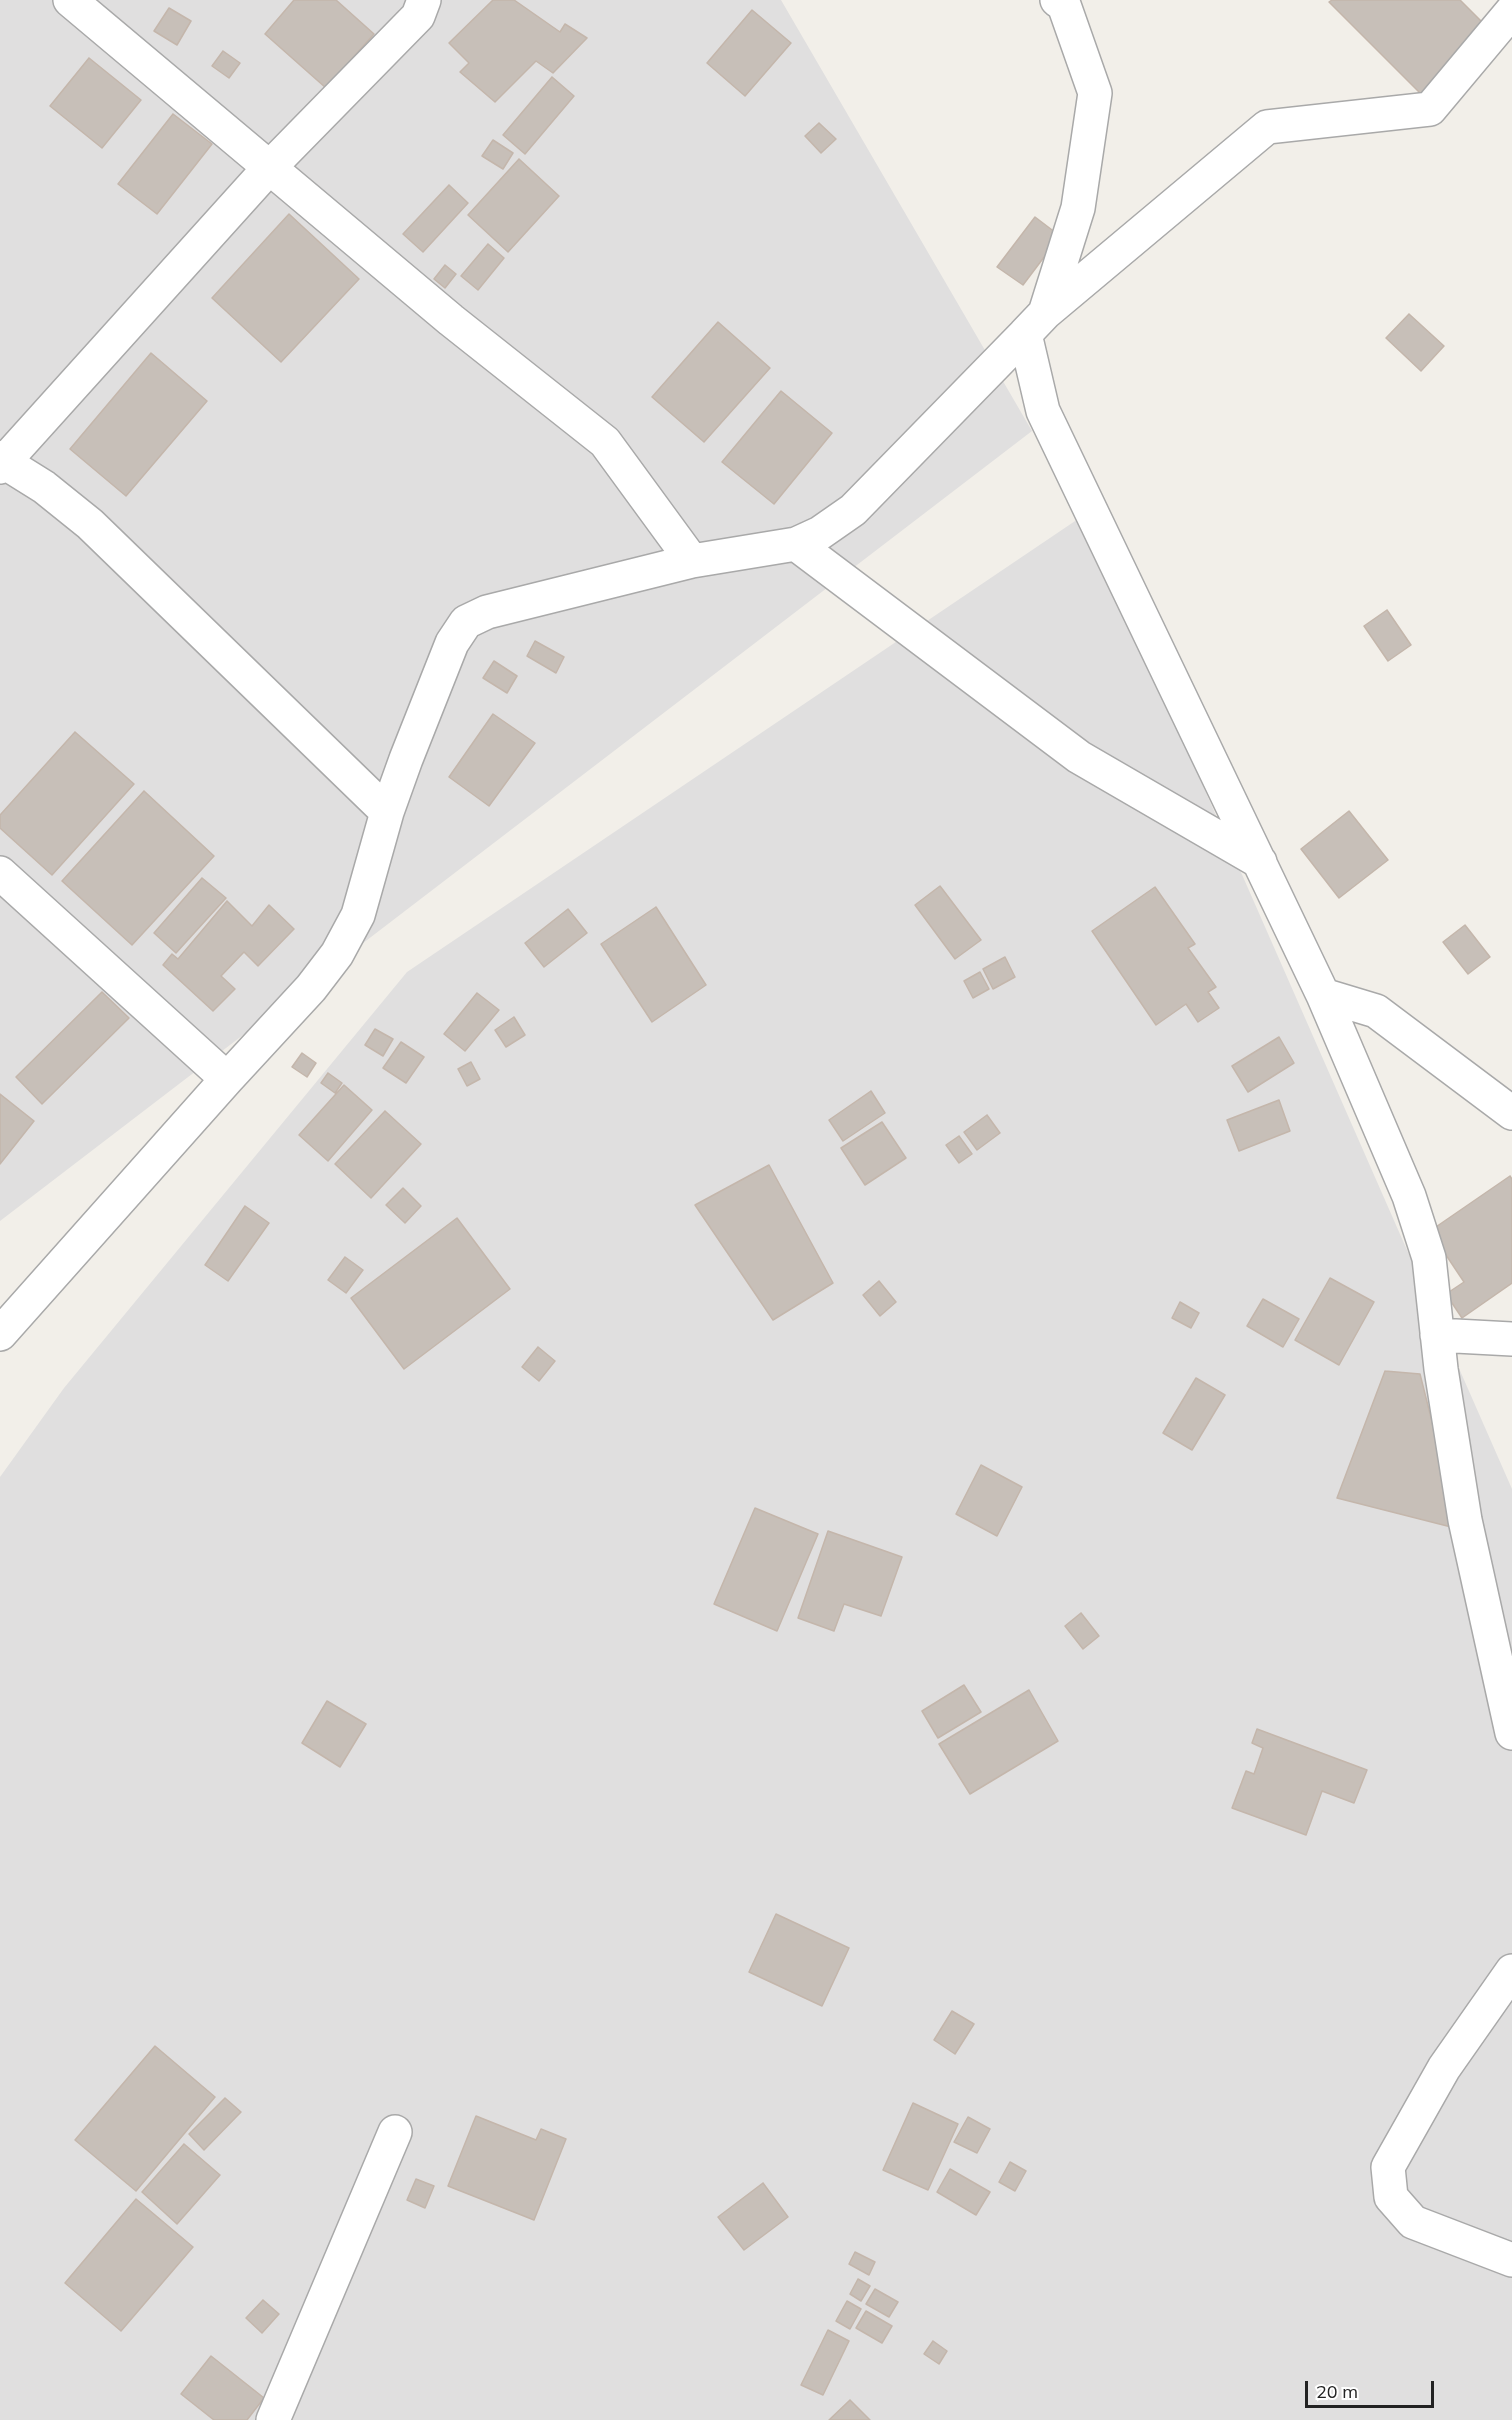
<!DOCTYPE html>
<html>
<head>
<meta charset="utf-8">
<style>
  body { margin:0 }
  #map { position:relative; width:1512px; height:2420px; overflow:hidden; background:#f2efe9; font-family:Mulish,sans-serif }
  canvas { display:block }
  .scale { position:absolute; left:1305px; top:2381px; width:129px; height:27px; box-sizing:border-box; border:3px solid #222; border-top:0; padding-left:8px; font-size:18px; line-height:21px; white-space:nowrap; color:#222; -webkit-text-stroke:4px #fff; paint-order:stroke }
</style>
</head>
<body>
<div id="map">
<canvas width="1512" height="2420"></canvas>
<div class="scale">20 m</div>
</div>
<script>
const g = document.querySelector('canvas').getContext('2d');
g.lineJoin = 'round';
function fillPath(path, color) { g.fillStyle = color; g.fill(path, 'evenodd'); }
const shape = rows => new Path2D(rows.map(r => 'M' + r).join(''));
function strokePath(path, color, width, dash) { g.strokeStyle = color; g.lineWidth = width; g.lineCap = dash ? 'butt' : 'round'; g.setLineDash(dash || []); g.stroke(path); }
const residential = shape([
  [0,0,781,0,1032,431,0,1221],
  [1084,515,1512,1489,1512,2420,0,2420,0,1477,64,1388,407,972]
]);
const building = shape([
  [294,0,336,0,374,34,326,88,265,34,294,0],
  [493,0,514,0,560,32,565,24,587,38,553,73,536,61,495,102,460,72,469,63,449,43,493,0],
  [1332,0,1460,0,1490,30,1424,97,1329,2,1332,0],
  [169,8,191,21,177,45,154,31,169,8],
  [752,10,791,43,745,96,707,63,752,10],
  [223,51,240,63,229,78,212,66,223,51],
  [89,58,141,100,102,148,50,106,89,58],
  [552,77,574,96,525,154,503,135,552,77],
  [173,114,212,144,157,214,118,184,173,114],
  [819,123,836,139,821,153,805,136,819,123],
  [493,140,513,153,503,169,482,156,493,140],
  [519,159,559,196,508,252,468,215,519,159],
  [449,185,468,203,423,252,403,234,449,185],
  [289,214,359,279,281,362,212,298,289,214],
  [1035,217,1060,236,1023,285,997,267,1035,217],
  [488,244,504,258,478,290,461,276,488,244],
  [445,265,456,274,445,288,434,279,445,265],
  [1409,314,1444,346,1421,371,1386,338,1409,314],
  [718,322,770,368,704,442,652,397,718,322],
  [151,353,207,401,126,496,70,449,151,353],
  [781,391,832,433,774,504,722,462,781,391],
  [1387,610,1411,645,1388,661,1364,626,1387,610],
  [535,641,564,657,556,673,527,656,535,641],
  [494,661,517,676,507,693,483,678,494,661],
  [493,714,535,743,489,806,449,777,493,714],
  [75,732,134,784,52,875,0,828,0,815,75,732],
  [144,791,214,856,132,945,62,881,144,791],
  [1349,811,1388,860,1339,898,1301,849,1349,811],
  [202,878,226,898,176,953,154,933,202,878],
  [940,886,981,940,955,959,915,905,940,886],
  [1155,887,1195,944,1188,948,1216,987,1208,992,1219,1008,1198,1022,1186,1004,1156,1025,1092,931,1155,887],
  [227,901,252,926,269,905,294,929,258,966,244,952,221,976,235,989,213,1011,163,965,172,954,178,959,227,901],
  [656,907,706,985,652,1022,601,944,656,907],
  [568,909,587,933,544,967,525,943,568,909],
  [1465,925,1490,957,1468,974,1443,942,1465,925],
  [1005,957,1015,977,993,989,983,969,1005,957],
  [980,972,989,989,973,998,964,981,980,972],
  [102,992,129,1018,42,1104,16,1077,102,992],
  [477,993,499,1010,465,1051,444,1034,477,993],
  [514,1017,525,1035,506,1047,495,1030,514,1017],
  [375,1029,393,1039,383,1056,365,1045,375,1029],
  [1279,1037,1294,1063,1248,1092,1232,1066,1279,1037],
  [401,1042,424,1057,406,1083,383,1068,401,1042],
  [302,1053,316,1063,307,1077,292,1067,302,1053],
  [471,1062,480,1079,467,1086,458,1069,471,1062],
  [328,1073,342,1083,335,1093,321,1083,328,1073],
  [344,1085,372,1110,328,1161,299,1135,344,1085],
  [871,1091,885,1113,843,1141,829,1120,871,1091],
  [0,1094,34,1121,0,1164,0,1094],
  [1279,1100,1290,1131,1239,1151,1227,1120,1279,1100],
  [385,1111,421,1144,371,1198,335,1164,385,1111],
  [987,1115,1000,1133,977,1150,964,1132,987,1115],
  [882,1122,906,1158,865,1185,841,1148,882,1122],
  [959,1136,972,1154,959,1163,946,1145,959,1136],
  [769,1165,833,1283,773,1320,695,1205,769,1165],
  [1510,1176,1512,1179,1512,1283,1462,1318,1446,1294,1464,1282,1430,1231,1510,1176],
  [403,1188,421,1206,405,1223,386,1205,403,1188],
  [245,1206,269,1223,228,1281,205,1265,245,1206],
  [457,1218,510,1289,404,1369,351,1298,457,1218],
  [345,1257,363,1270,346,1293,328,1280,345,1257],
  [1330,1278,1374,1302,1339,1365,1295,1340,1330,1278],
  [879,1281,896,1302,880,1316,863,1295,879,1281],
  [1263,1299,1299,1319,1283,1347,1247,1326,1263,1299],
  [1180,1302,1199,1313,1191,1328,1172,1318,1180,1302],
  [538,1347,555,1361,539,1381,522,1367,538,1347],
  [1385,1371,1420,1374,1459,1529,1337,1498,1385,1371],
  [1196,1378,1225,1395,1192,1450,1163,1433,1196,1378],
  [981,1465,1022,1487,997,1536,956,1514,981,1465],
  [755,1508,818,1534,777,1631,714,1604,755,1508],
  [828,1531,902,1557,881,1616,844,1604,834,1631,798,1618,828,1531],
  [1081,1613,1099,1636,1083,1649,1065,1626,1081,1613],
  [964,1685,981,1712,938,1738,922,1711,964,1685],
  [1029,1690,1058,1741,970,1794,939,1744,1029,1690],
  [327,1701,366,1724,340,1767,302,1743,327,1701],
  [1257,1729,1367,1770,1354,1803,1322,1791,1306,1835,1232,1808,1246,1771,1254,1774,1263,1748,1252,1743,1257,1729],
  [776,1914,849,1948,822,2006,749,1972,776,1914],
  [952,2011,974,2024,955,2054,934,2040,952,2011],
  [155,2046,215,2097,136,2191,75,2140,155,2046],
  [225,2098,241,2112,204,2150,189,2134,225,2098],
  [913,2103,958,2124,928,2190,883,2170,913,2103],
  [476,2116,536,2140,541,2129,566,2139,534,2220,448,2186,476,2116],
  [968,2117,990,2129,977,2153,954,2142,968,2117],
  [184,2144,220,2175,177,2224,142,2192,184,2144],
  [1010,2162,1026,2171,1015,2191,999,2182,1010,2162],
  [950,2169,990,2192,976,2215,937,2192,950,2169],
  [416,2179,434,2186,425,2208,407,2200,416,2179],
  [763,2183,788,2217,744,2250,718,2217,763,2183],
  [136,2199,193,2247,121,2331,65,2283,136,2199],
  [855,2252,875,2262,869,2275,849,2264,855,2252],
  [858,2279,870,2286,861,2301,850,2294,858,2279],
  [875,2289,898,2302,889,2317,866,2304,875,2289],
  [263,2300,279,2314,262,2333,246,2318,263,2300],
  [847,2301,861,2309,850,2329,836,2321,847,2301],
  [866,2311,892,2326,882,2343,856,2328,866,2311],
  [828,2330,849,2341,823,2395,801,2385,828,2330],
  [933,2341,947,2351,939,2364,924,2354,933,2341],
  [211,2356,264,2398,247,2420,214,2420,181,2394,211,2356],
  [850,2400,870,2420,829,2420,850,2400]
]);
const minor = shape([
  [70,0,451,320,605,442,692,561],
  [1057,0,1064,5,1095,93,1078,208,1045,313,1025,334,1043,411,1323,995,1409,1196,1429,1258,1441,1369,1465,1520,1512,1733],
  [1045,313,1267,127,1430,109,1512,11],
  [0,458,4,462,269,168,418,16,424,0],
  [0,467,4,462,44,487,90,524,387,812],
  [796,544,1079,757,1260,862],
  [0,873,227,1079],
  [1323,995,1376,1011,1512,1113],
  [0,1334,227,1079,311,988,337,954,358,915,387,812,406,759,452,643,466,622,487,612,692,561,796,544,820,533,853,510,1025,334],
  [1437,1335,1512,1339],
  [1512,1971,1444,2068,1388,2167,1391,2197,1413,2222,1512,2260],
  [273,2420,395,2132]
]);
fillPath(residential, '#e0dfdf');
fillPath(building, '#c7bfb8');
strokePath(building, '#c4b6ab', 1.5);
strokePath(minor, '#a9a9a9', 36);
strokePath(minor, '#fff', 33);
</script>
</body>
</html>
